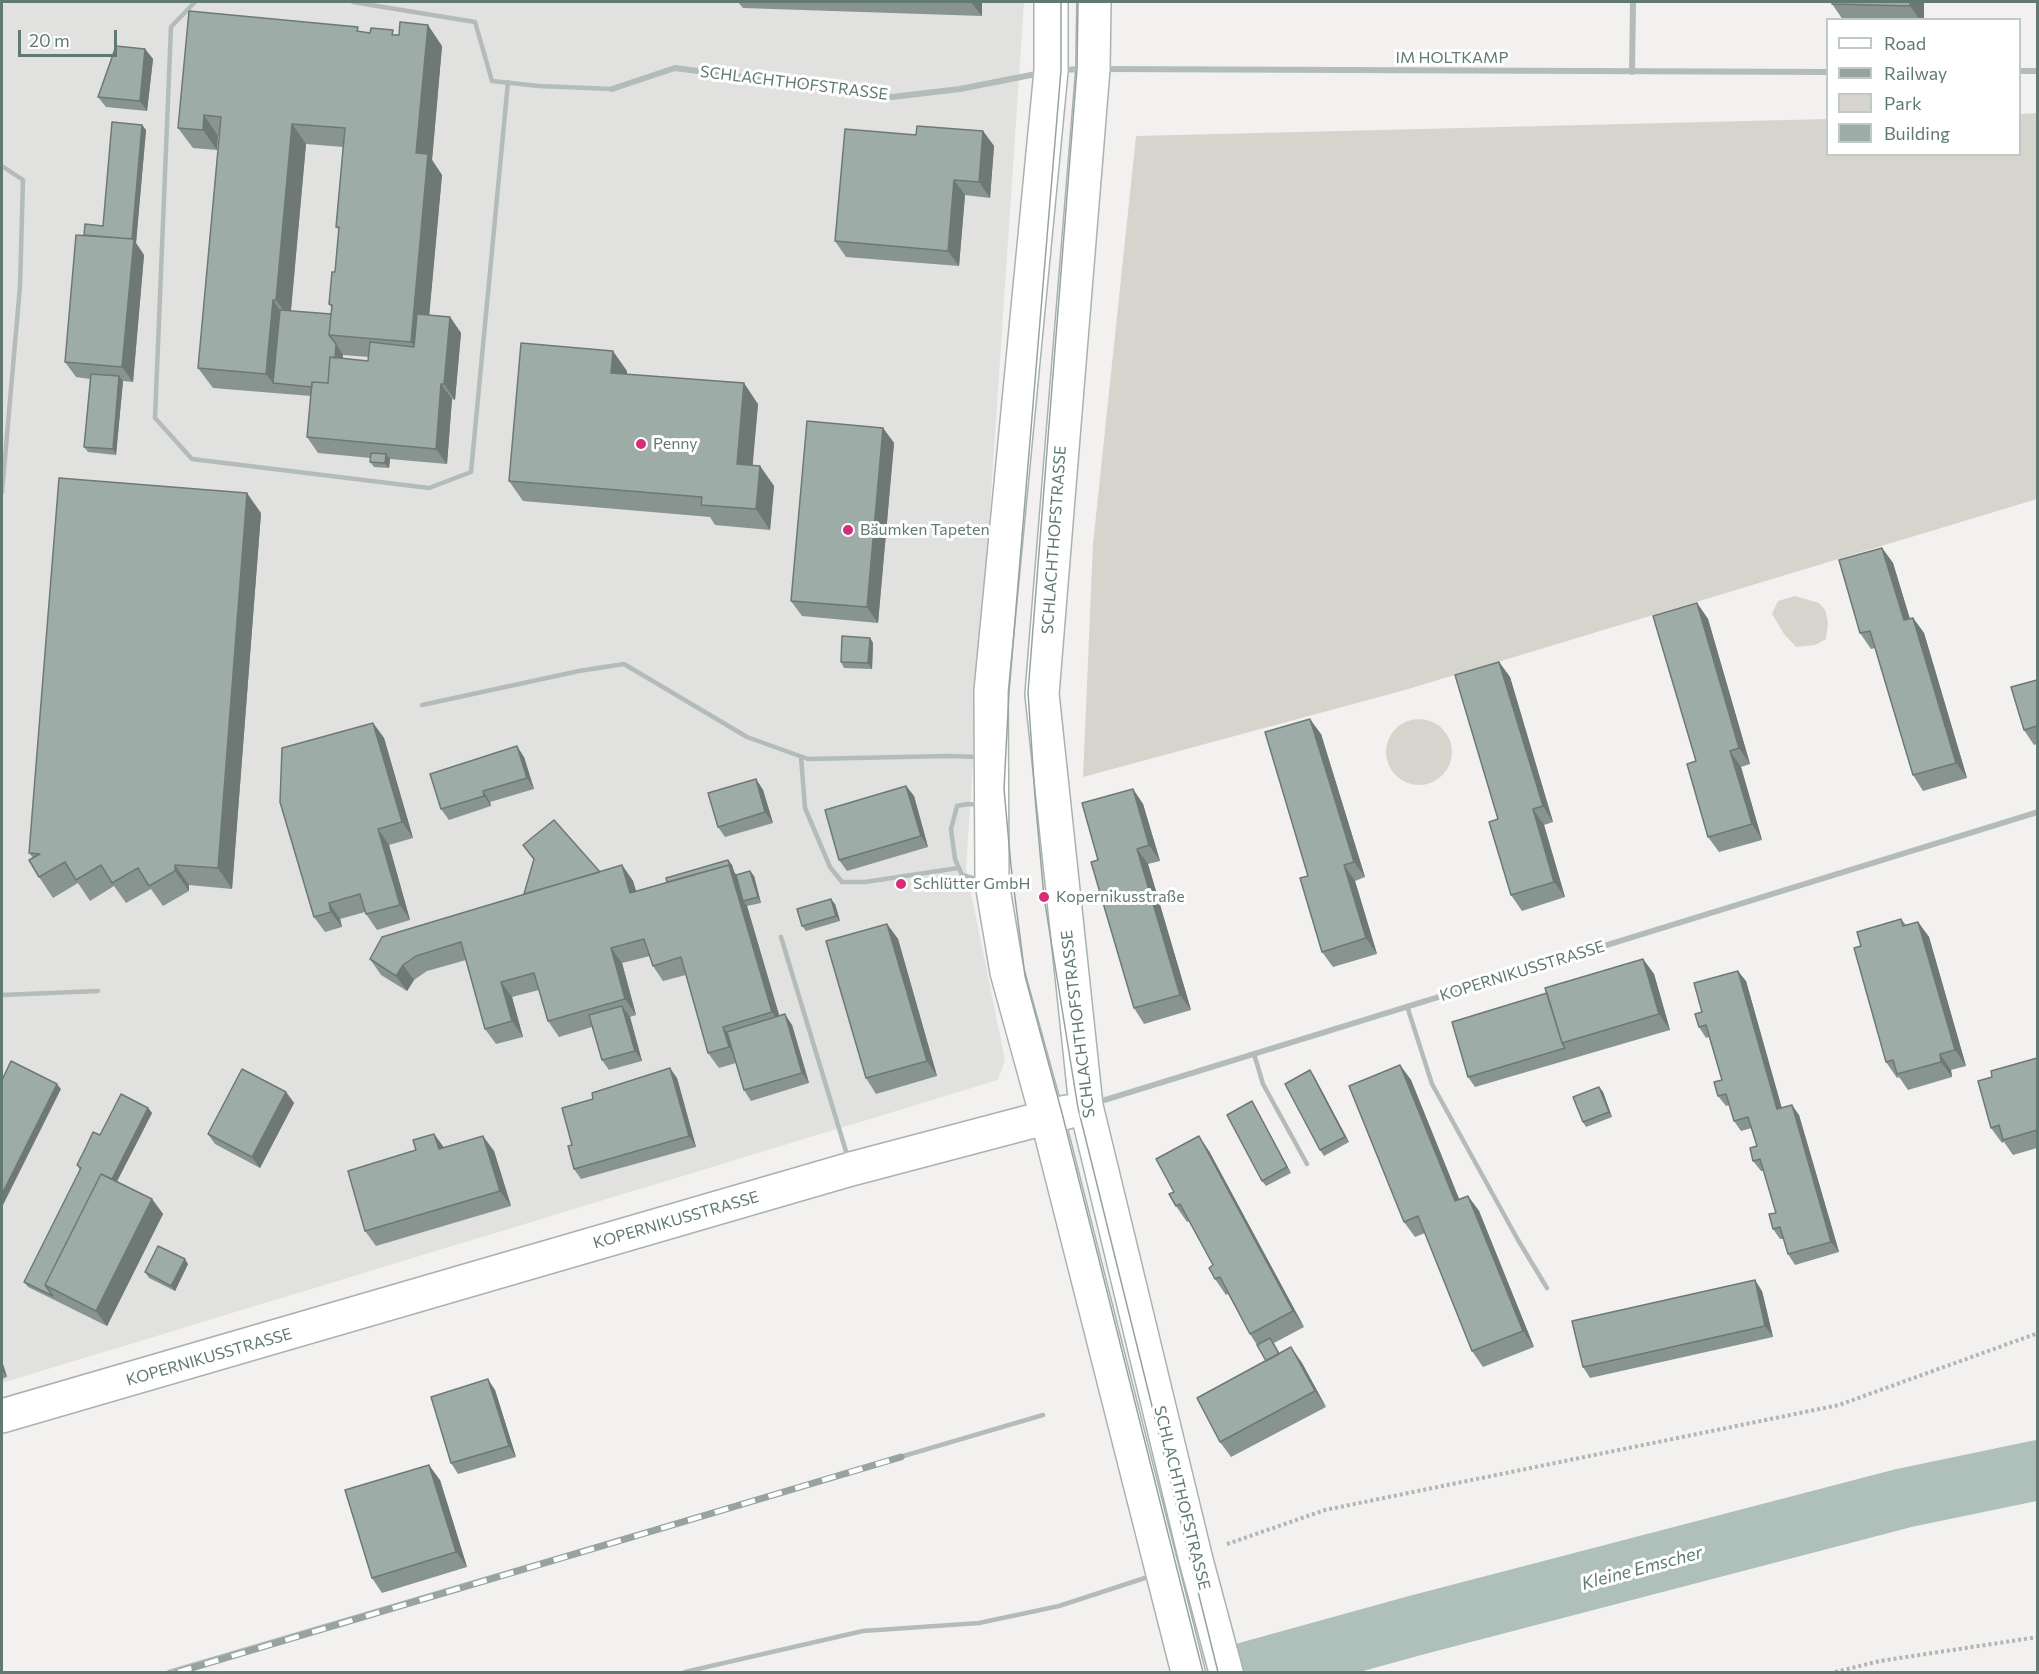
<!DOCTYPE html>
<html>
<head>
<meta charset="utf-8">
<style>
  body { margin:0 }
  #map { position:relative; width:2039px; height:1674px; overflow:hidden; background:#f3f1ef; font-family:Commissioner,sans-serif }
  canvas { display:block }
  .frame { position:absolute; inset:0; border:3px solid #607a73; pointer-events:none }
  .legend { position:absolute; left:1826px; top:18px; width:195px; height:138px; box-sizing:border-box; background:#fff; border:2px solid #bfcac7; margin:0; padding:8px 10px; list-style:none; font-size:18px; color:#607a73 }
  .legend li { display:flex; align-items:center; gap:12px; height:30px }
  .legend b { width:30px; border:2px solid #bfcac7 }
  .scale { position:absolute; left:18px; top:30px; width:99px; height:27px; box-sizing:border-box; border:3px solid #607a73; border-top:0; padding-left:8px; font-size:18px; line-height:21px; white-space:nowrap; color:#607a73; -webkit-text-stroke:4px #fff; paint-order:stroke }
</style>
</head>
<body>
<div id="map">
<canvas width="2039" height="1674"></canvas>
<div class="frame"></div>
<ul class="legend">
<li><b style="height:8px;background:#fff"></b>Road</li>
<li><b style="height:8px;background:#96a3a0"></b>Railway</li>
<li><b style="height:16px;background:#d6d5cd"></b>Park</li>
<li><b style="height:16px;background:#9daca7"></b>Building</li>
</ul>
<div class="scale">20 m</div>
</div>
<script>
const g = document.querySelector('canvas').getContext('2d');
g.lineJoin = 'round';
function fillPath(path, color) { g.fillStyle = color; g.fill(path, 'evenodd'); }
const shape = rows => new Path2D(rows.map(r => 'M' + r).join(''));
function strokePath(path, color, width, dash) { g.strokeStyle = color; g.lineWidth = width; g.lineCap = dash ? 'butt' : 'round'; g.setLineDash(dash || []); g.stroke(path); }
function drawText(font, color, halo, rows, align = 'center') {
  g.font = font + ' Commissioner,sans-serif'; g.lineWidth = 6; g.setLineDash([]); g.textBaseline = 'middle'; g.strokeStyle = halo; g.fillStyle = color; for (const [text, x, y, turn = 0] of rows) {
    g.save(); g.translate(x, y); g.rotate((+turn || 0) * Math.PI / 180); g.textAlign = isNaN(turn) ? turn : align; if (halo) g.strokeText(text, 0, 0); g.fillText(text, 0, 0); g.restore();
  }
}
const built = shape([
  [2,2,1024,2,966,868,1005,1060,998,1080,2,1383]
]);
const green = shape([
  [2037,113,2037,499,1405,690,1083,777,1093,544,1136,136,1827,119,1828,154,2020,154,2020,114],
  [1795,596,1819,603,1825,610,1828,622,1826,639,1815,645,1796,647,1784,634,1772,614,1778,601],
  '1386 752a33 33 0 1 1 66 0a33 33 0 1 1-66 0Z'
]);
const river = shape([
  [1247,1672,1417,1625,1904,1498,2038,1470]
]);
const path = shape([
  [1227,1544,1325,1510,1839,1405,2038,1333],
  [1835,1672,1880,1661,2038,1637]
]);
const lane = shape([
  [195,2,171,27,155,418,192,459,429,488,471,472,508,82],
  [353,2,475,22,492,81,539,86,612,89],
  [2,166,23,180,20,286,2,492],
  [422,705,579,671,624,664,747,737,808,759,948,756,979,757],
  [801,757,805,808,830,867,842,882,865,882,958,868],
  [980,880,962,875,955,859,951,829,957,806,968,804,981,805],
  [781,937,848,1158],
  [2,995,98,991],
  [1407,1006,1432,1084,1518,1240,1547,1288],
  [1254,1054,1263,1084,1307,1164],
  [169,1672,1043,1415],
  [685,1672,863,1631,979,1623,1059,1606,1151,1576]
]);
const street = shape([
  [1102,69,1828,72],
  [1060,70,1083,69],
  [2020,71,2038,71],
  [1632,72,1633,2],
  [612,89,675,68,892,97,960,89,1041,73],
  [1095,1103,2038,812]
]);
const secondary = shape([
  [1051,2,1051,71,991,691,992,883,1007,972,1047,1117,1188,1672],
  [1094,2,1093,69,1042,694,1086,1106,1196,1560,1226,1672],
  [2,1416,851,1169,1067,1112]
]);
const tram = shape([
  [1061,2,1061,70,1009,692,1004,789,1011,866,1025,976,1062,1113,1203,1672],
  [1078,2,1077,69,1028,692,1035,797,1044,897,1078,1108,1218,1672]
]);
const rail = shape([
  [178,1672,901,1457]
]);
const wall = shape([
  [738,2,982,2,982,16,743,8],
  [1924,2,1924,20,1843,20,1832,4],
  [361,32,396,35,442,46,432,160,442,175,429,315,450,317,461,333,455,400,452,399,447,464,390,459,389,468,374,467,370,462,371,458,318,453,307,437,311,396,213,388,198,368,219,136,218,136,217,150,193,148,178,128],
  [306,144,343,147,336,227,339,230,335,272,329,304,332,308,331,314,291,311],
  [343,355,369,357,368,361,343,358],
  [145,49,153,59,147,111,106,107,98,97],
  [142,125,146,130,136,243,144,255,133,382,123,381,116,455,88,452,84,447,90,379,76,377,65,362,84,235,103,226],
  [983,131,994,146,990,198,965,195,959,266,846,257,835,241,916,135],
  [627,371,627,374,758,404,752,466,760,466,774,486,770,530,715,525,710,517,523,501,509,481],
  [883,428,894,443,878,623,802,616,791,601],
  [261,513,232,889,189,885,189,891,163,906,151,889,126,903,114,886,90,901,78,883,53,898,39,877,33,858,29,853],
  [1882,548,1893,563,1910,619,1913,618,1924,633,1967,778,1923,791,1913,775,1875,648,1871,649,1860,633],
  [1697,603,1708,619,1750,764,1741,767,1762,840,1719,852,1708,837,1696,761],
  [870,638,873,643,872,669,844,668,841,662],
  [1499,662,1510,677,1553,822,1544,825,1565,897,1522,911,1511,895,1498,819],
  [2037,680,2037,744,2034,745,2024,730],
  [373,723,384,738,413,838,389,845,410,920,377,930,366,914,365,912,340,919,342,927,325,932,314,917],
  [1321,734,1365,877,1355,881,1377,954,1333,967,1322,952,1308,876],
  [524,757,534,789,490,802,491,806,449,820,441,809],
  [756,779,763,790,773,823,725,837,718,827],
  [906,786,914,796,928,847,847,871,839,860],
  [1133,789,1143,804,1160,861,1148,864,1191,1010,1144,1024,1134,1008],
  [523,845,600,872,622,865,633,881,636,891,667,882,728,860,732,865,734,871,736,875,750,871,754,876,761,903,747,906,779,1016,792,1025,809,1083,751,1101,744,1090,736,1063,719,1068,708,1053,686,975,663,981,653,966,650,956,622,963,636,1015,630,1017,642,1061,609,1070,602,1060,592,1027,559,1037,548,1021,539,990,512,997,523,1037,496,1044,485,1029,466,960,427,971,414,980,407,991,381,975,370,959,524,894,534,860],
  [835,904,840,921,806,931,802,926],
  [1901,919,1906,925,1918,922,1929,937,1966,1066,1951,1070,1952,1077,1908,1090,1899,1077,1897,1078,1886,1062,1861,946],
  [887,924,898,939,937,1076,876,1094,866,1078],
  [1643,959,1654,974,1670,1030,1475,1087,1468,1077,1547,993],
  [1746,981,1781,1107,1799,1115,1839,1252,1795,1265,1788,1254,1783,1239,1780,1239,1773,1229,1776,1213,1764,1171,1761,1171,1753,1161,1757,1146,1752,1128,1741,1131,1734,1121,1729,1105,1726,1106,1718,1096,1722,1080,1709,1037,1706,1038,1699,1027,1702,1012],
  [2037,1058,2037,1148,2013,1155,2004,1142,2002,1143,1991,1128,1992,1077],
  [1400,1065,1411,1080,1459,1199,1468,1196,1479,1211,1534,1347,1483,1367,1472,1351,1425,1233,1415,1237,1404,1222],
  [1314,1076,1349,1142,1324,1156,1320,1150],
  [677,1078,696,1147,581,1179,574,1169,572,1145],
  [1599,1087,1603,1092,1612,1117,1586,1127,1583,1122],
  [286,1092,294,1103,260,1168,215,1144,208,1134],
  [1252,1101,1291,1173,1266,1186,1262,1181],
  [148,1108,152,1113,117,1181,152,1199,163,1214,107,1326,28,1287,24,1282,80,1170,77,1165,100,1135],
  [434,1134,444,1148,494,1151,511,1206,376,1246,365,1231,416,1150],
  [1209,1151,1304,1327,1274,1343,1280,1354,1291,1347,1302,1363,1326,1407,1231,1457,1220,1442,1266,1361,1257,1345,1250,1334,1228,1294,1226,1295,1215,1279,1213,1265,1189,1221,1187,1222,1176,1206,1174,1192],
  [188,1264,175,1291,149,1278,145,1272],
  [1762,1291,1773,1337,1590,1378,1583,1367],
  [2,1361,7,1377,2,1379],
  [495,1390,516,1457,458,1474,451,1463],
  [440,1480,467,1567,382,1593,372,1578]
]);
const shadedWall = shape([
  [971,2,982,2,982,16],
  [1910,2,1924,2,1924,20,1920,20,1910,6],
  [428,25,442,46,432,160,442,175,425,362,411,342,416,153],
  [145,49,153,59,147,111,140,101],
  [204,115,218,136,217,150,203,130],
  [292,124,306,144,290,320,276,300],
  [142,125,146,130,136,243,144,255,133,382,122,367,131,249],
  [983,131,994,146,990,198,979,182],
  [954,180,965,195,959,266,948,251],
  [273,300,287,320,273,383,266,374],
  [450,317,461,333,455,400,444,384],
  [336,344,343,355,339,399,332,388],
  [613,351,627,371,625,393,611,373],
  [119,376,123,381,116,455,113,449],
  [744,383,758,404,751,485,737,464],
  [441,384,452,399,447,464,436,449],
  [883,428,894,443,878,623,867,607],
  [386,454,390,459,389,468,385,463],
  [760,466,774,486,770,530,756,509],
  [247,493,261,513,232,889,218,868],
  [1882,548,1893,563,1915,636,1904,620],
  [1697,603,1708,619,1750,764,1739,748],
  [1913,618,1924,633,1967,778,1956,763],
  [870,638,873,643,872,669,868,663],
  [1499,662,1510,677,1553,822,1543,806],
  [1310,719,1321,734,1365,877,1354,862],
  [373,723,384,738,413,838,402,822],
  [517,746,524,757,534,789,527,778],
  [1730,751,1741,767,1762,840,1752,824],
  [756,779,763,790,773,823,765,812],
  [906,786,914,796,928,847,921,836],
  [1133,789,1143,804,1160,861,1149,845],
  [483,791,490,802,491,806,484,796],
  [1533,809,1544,825,1565,897,1554,882],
  [378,829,389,845,410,920,400,905],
  [1137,849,1148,864,1191,1010,1180,995],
  [728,860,732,865,734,872,740,880,743,901,747,906,783,1028,772,1012],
  [175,865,189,885,189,891,175,871],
  [622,865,633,881,641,908,630,893],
  [1344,865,1355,881,1377,954,1366,938],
  [750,871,754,876,761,903,758,897],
  [831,899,835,904,840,921,836,916],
  [329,903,340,919,342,927,331,912],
  [1918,922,1929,937,1966,1066,1955,1050],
  [887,924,898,939,937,1076,927,1061],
  [611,948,622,963,636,1015,625,999],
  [1643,959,1654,974,1670,1030,1659,1014],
  [403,965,414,980,407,991,396,976],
  [1738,971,1746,981,1785,1119,1777,1109],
  [501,982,512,997,523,1037,512,1021],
  [622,1006,630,1017,642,1061,635,1051],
  [785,1014,792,1025,809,1083,802,1073],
  [723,1027,734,1042,739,1062,729,1047],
  [1940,1054,1951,1070,1952,1077,1941,1062],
  [1400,1065,1411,1080,1466,1216,1455,1201],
  [670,1068,677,1078,696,1147,689,1136],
  [1310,1070,1314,1076,1349,1142,1345,1137],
  [57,1084,61,1089,2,1207,2,1194],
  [1599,1087,1603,1092,1612,1117,1609,1112],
  [286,1092,294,1103,260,1168,252,1157],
  [1252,1101,1255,1106,1291,1173,1287,1167],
  [1792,1105,1799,1115,1839,1252,1831,1242],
  [148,1108,152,1113,60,1293,55,1290],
  [434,1134,445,1149,439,1149],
  [483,1136,494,1151,511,1206,500,1191],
  [1199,1136,1209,1151,1304,1327,1293,1311],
  [1468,1196,1479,1211,1534,1347,1523,1331],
  [152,1199,163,1214,107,1326,96,1311],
  [185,1259,188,1264,175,1291,171,1286],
  [1755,1280,1762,1291,1773,1337,1765,1326],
  [1291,1347,1302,1363,1326,1407,1315,1391],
  [2,1361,7,1377,2,1370],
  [488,1379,495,1390,516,1457,509,1446],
  [429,1465,440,1480,467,1567,456,1552]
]);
const building = shape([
  [1832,2,1910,2,1910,6,1832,4,1832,2],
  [189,11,358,27,357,31,370,33,371,28,393,30,392,35,399,35,400,22,428,25,416,153,428,154,411,342,329,335,332,305,329,304,332,272,335,272,339,227,336,227,345,128,292,124,276,300,273,300,266,374,198,368,221,117,204,115,203,130,178,128,189,11],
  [116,46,145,49,140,101,98,97,116,46],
  [112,122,142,125,132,239,84,235,85,224,103,226,112,122],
  [917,126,983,131,979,182,954,180,948,251,835,241,845,129,916,135,917,126],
  [76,235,134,239,122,367,65,362,76,235],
  [280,310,331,314,329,335,336,344,335,358,330,357,328,383,312,382,312,387,273,383,280,310],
  [417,314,450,317,444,384,441,384,436,449,307,437,312,382,328,383,330,357,368,361,370,342,414,347,417,314],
  [521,343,613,351,611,373,744,383,737,464,760,466,756,509,701,505,702,497,509,481,521,343],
  [91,374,119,376,113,449,84,447,91,374],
  [807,421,883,428,867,607,791,601,807,421],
  [371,453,386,454,385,463,370,462,371,453],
  [59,478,247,493,218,868,175,865,175,871,149,886,138,868,112,883,101,865,76,880,65,862,39,877,29,860,40,854,29,853,59,478],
  [1882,548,1904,620,1913,618,1956,763,1913,775,1870,631,1860,633,1839,560,1882,548],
  [1697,603,1739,748,1730,751,1752,824,1708,837,1687,764,1696,761,1653,616,1697,603],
  [842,636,870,638,868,663,841,662,842,636],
  [1499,662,1543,806,1533,809,1554,882,1511,895,1489,822,1498,819,1455,675,1499,662],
  [2037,680,2037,726,2024,730,2011,687,2037,680],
  [1310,719,1354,862,1344,865,1366,938,1322,952,1300,878,1308,876,1265,732,1310,719],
  [373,723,402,822,378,829,400,905,366,914,360,894,329,903,331,912,314,917,280,802,282,748,373,723],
  [517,746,527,778,483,791,484,796,441,809,430,774,517,746],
  [756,779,765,812,718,827,708,793,756,779],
  [906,786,921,836,839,860,825,810,906,786],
  [1133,789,1149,845,1137,849,1180,995,1134,1008,1091,862,1098,860,1082,803,1133,789],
  [554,820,600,872,524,894,534,859,523,845,554,820],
  [728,860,730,866,729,865,667,882,666,878,728,860],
  [622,865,630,893,729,865,772,1012,723,1027,729,1047,708,1053,681,957,653,966,644,939,611,948,625,999,548,1021,534,973,501,982,512,1021,485,1029,461,942,416,956,403,965,396,976,370,959,382,937,622,865],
  [750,871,758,897,743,901,736,875,750,871],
  [831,899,836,916,802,926,797,909,831,899],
  [1901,919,1903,926,1918,922,1955,1050,1940,1054,1941,1062,1897,1074,1893,1060,1886,1062,1854,948,1861,946,1857,932,1901,919],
  [887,924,927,1061,866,1078,826,941,887,924],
  [1643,959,1659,1014,1562,1043,1545,988,1643,959],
  [1738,971,1777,1109,1792,1105,1831,1242,1788,1254,1780,1227,1773,1229,1769,1214,1776,1213,1760,1159,1753,1161,1750,1148,1757,1146,1748,1117,1734,1121,1726,1094,1718,1096,1714,1082,1722,1080,1706,1025,1699,1027,1695,1014,1702,1012,1694,983,1738,971],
  [1547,993,1562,1043,1565,1048,1468,1077,1452,1022,1547,993],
  [622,1006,635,1051,602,1060,589,1015,622,1006],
  [785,1014,802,1073,744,1090,727,1032,785,1014],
  [2037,1058,2037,1130,2003,1140,1999,1125,1991,1128,1978,1081,1992,1077,1991,1071,2037,1058],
  [11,1061,57,1084,2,1194,2,1080,11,1061],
  [1400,1065,1455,1201,1468,1196,1523,1331,1472,1351,1418,1216,1404,1222,1349,1086,1400,1065],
  [670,1068,689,1136,574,1169,568,1146,572,1145,562,1108,593,1099,592,1093,670,1068],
  [242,1069,286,1092,252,1157,208,1134,242,1069],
  [1310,1070,1345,1137,1320,1150,1285,1084,1310,1070],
  [1599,1087,1609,1112,1583,1122,1573,1097,1599,1087],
  [121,1094,148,1108,112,1179,101,1174,45,1285,53,1296,24,1282,81,1168,77,1165,86,1147,93,1132,100,1135,121,1094],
  [1252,1101,1287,1167,1262,1181,1227,1115,1252,1101],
  [434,1134,439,1149,483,1136,500,1191,365,1231,348,1171,416,1150,413,1140,434,1134],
  [1199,1136,1293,1311,1250,1334,1220,1277,1215,1279,1209,1268,1213,1265,1180,1204,1176,1206,1169,1194,1174,1192,1156,1159,1199,1136],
  [101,1174,152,1199,96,1311,45,1285,101,1174],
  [158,1246,185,1259,171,1286,145,1272,158,1246],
  [1755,1280,1765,1326,1583,1367,1572,1321,1755,1280],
  [1270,1338,1279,1354,1266,1361,1257,1345,1270,1338],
  [1291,1347,1315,1391,1220,1442,1197,1398,1291,1347],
  [488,1379,509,1446,451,1463,431,1397,488,1379],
  [429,1465,456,1552,372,1578,345,1490,429,1465]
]);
const markers = [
  [641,444,6,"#d62d79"],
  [848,530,6,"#d62d79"],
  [901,884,6,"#d62d79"],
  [1044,897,6,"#d62d79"]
];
const streetNames = [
  ["IM HOLTKAMP",1452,58],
  ["SCHLACHTHOFSTRASSE",794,83,7],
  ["SCHLACHTHOFSTRASSE",1054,540,-86],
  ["KOPERNIKUSSTRASSE",1522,971,-17],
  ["SCHLACHTHOFSTRASSE",1078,1024,-97],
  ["KOPERNIKUSSTRASSE",676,1220,-16],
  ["KOPERNIKUSSTRASSE",209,1357,-16],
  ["SCHLACHTHOFSTRASSE",1182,1498,76]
];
const poiNames = [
  ["Penny",653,444],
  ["Bäumken Tapeten",860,530],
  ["Schlütter GmbH",913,884],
  ["Kopernikusstraße",1056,897]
];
const waterNames = [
  ["Kleine Emscher",1642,1568,-15]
];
fillPath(built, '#e1e1e0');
fillPath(green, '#d6d5cd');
strokePath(river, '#aec0b9', 60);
strokePath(secondary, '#a8b3b0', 36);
strokePath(path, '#b0b6b5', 4, [3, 3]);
strokePath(lane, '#b3bcb9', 4.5);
strokePath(street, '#b3bcb9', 6);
strokePath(secondary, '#fff', 33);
strokePath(tram, '#96a3a0', 1.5);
strokePath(rail, '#96a3a0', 7);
strokePath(rail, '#fff', 4.5, [14]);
fillPath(wall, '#879490');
fillPath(shadedWall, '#6e7875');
fillPath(building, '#9daca7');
strokePath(building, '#6e7875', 1.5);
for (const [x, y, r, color] of markers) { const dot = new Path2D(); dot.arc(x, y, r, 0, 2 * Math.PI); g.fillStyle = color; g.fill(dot); strokePath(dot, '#fff', 2); }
drawText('16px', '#607a73', '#fff', streetNames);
drawText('16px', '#607a73', '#fff', poiNames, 'left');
drawText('italic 18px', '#607c70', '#fff', waterNames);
</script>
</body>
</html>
